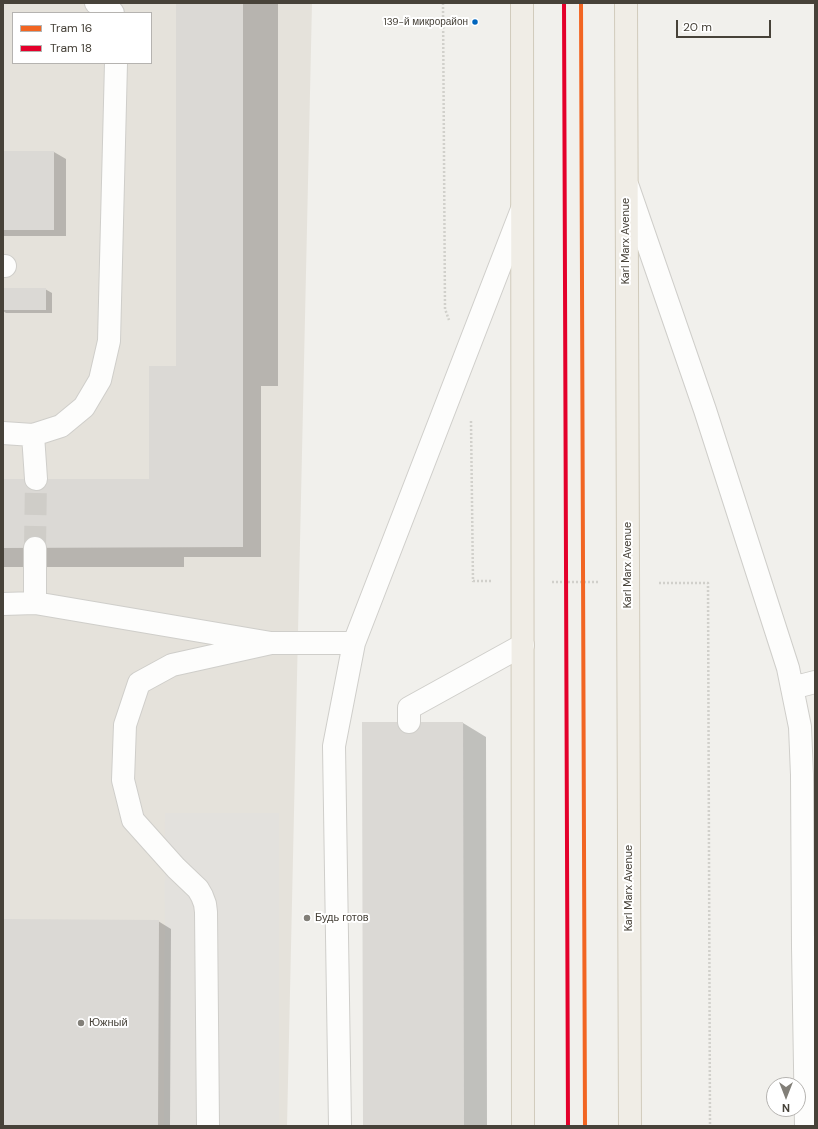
<!DOCTYPE html>
<html>
<head>
<meta charset="utf-8">
<style>
  body { margin:0 }
  #map { position:relative; width:818px; height:1129px; overflow:hidden; background:#f1f0ec; font-family:"DM Sans",sans-serif }
  canvas { display:block }
  .frame { position:absolute; inset:0; border:4px solid #474239; pointer-events:none }
  .legend { position:absolute; left:12px; top:12px; width:140px; height:52px; box-sizing:border-box; background:#fff; border:1px solid #b5b3b0; margin:0; padding:5px 7px; list-style:none; font-size:12px; color:#474239 }
  .legend li { display:flex; align-items:center; gap:8px; height:20px }
  .legend b { width:20px; border:1px solid #b5b3b0 }
  .north { position:absolute; left:766px; top:1077px; width:40px; height:40px; box-sizing:border-box; background:#fff; border:1px solid #b5b3b0; border-radius:50%; rotate:180deg; font-size:11px; font-weight:700; line-height:16px; text-align:center; color:#474239 }
  .north::after { content:''; display:block; margin:auto; width:14px; height:18px; background:#827f78; clip-path:polygon(50% 0,100% 100%,50% 72%,0 100%) }
  .scale { position:absolute; left:676px; top:20px; width:95px; height:18px; box-sizing:border-box; border:2px solid #474239; border-top:0; padding-left:5px; font-size:12px; line-height:14px; white-space:nowrap; color:#474239; -webkit-text-stroke:3px #fff; paint-order:stroke }
</style>
</head>
<body>
<div id="map">
<canvas width="818" height="1129"></canvas>
<div class="frame"></div>
<ul class="legend">
<li><b style="height:5px;background:#f26522"></b>Tram 16</li>
<li><b style="height:5px;background:#e4002b"></b>Tram 18</li>
</ul>
<div class="north">N</div>
<div class="scale">20 m</div>
</div>
<script>
const g = document.querySelector('canvas').getContext('2d');
g.lineJoin = 'round';
function fillPath(path, color) { g.fillStyle = color; g.fill(path, 'evenodd'); }
const shape = rows => new Path2D(rows.map(r => 'M' + r).join(''));
function strokePath(path, color, width, dash) { g.strokeStyle = color; g.lineWidth = width; g.lineCap = dash ? 'butt' : 'round'; g.setLineDash(dash || []); g.stroke(path); }
function drawText(font, color, halo, rows, align = 'center') {
  g.font = font + ' "DM Sans",sans-serif'; g.lineWidth = 4; g.setLineDash([]); g.textBaseline = 'middle'; g.strokeStyle = halo; g.fillStyle = color; for (const [text, x, y, turn = 0] of rows) {
    g.save(); g.translate(x, y); g.rotate((+turn || 0) * Math.PI / 180); g.textAlign = isNaN(turn) ? turn : align; if (halo) g.strokeText(text, 0, 0); g.fillText(text, 0, 0); g.restore();
  }
}
const residential = shape([
  [3,3,312,3,287,1126,3,1126],
  [13,13,151,13,151,63,13,63]
]);
const parking = shape([
  [165,813,279,813,279,1126,164,1126]
]);
const shadow = shape([
  [177,3,278,3,278,386,261,386,261,557,184,557,184,567,3,567,3,480,150,480,177,367],
  [3,152,54,152,66,159,66,236,3,236],
  [3,289,45,289,52,293,52,313,6,313,3,311],
  [363,723,463,723,486,737,487,1126,364,1126],
  [3,920,158,921,171,929,170,1126,3,1126]
]);
const building = shape([
  [176,3,243,3,243,547,3,548,3,479,149,479,149,366,176,366],
  [3,151,54,151,54,230,3,230],
  [3,288,46,288,46,310,3,310],
  [362,722,463,722,464,1126,363,1126],
  [3,919,159,920,158,1126,3,1126]
]);
const minorTunnel = shape([
  [35,548,36,479]
]);
const path = shape([
  [443,3,445,309,449,320],
  [471,421,473,581,492,581],
  [552,582,600,582],
  [659,583,708,583,710,1126]
]);
const minor = shape([
  [96,3,109,8,113,13],
  [628,187,705,410,788,668,800,727,802,775,803,947],
  [3,266,5,266],
  [3,433,33,435,61,426,84,407,100,380,109,341,116,63],
  [33,435,36,479],
  [35,548,35,603,271,643,354,643],
  [3,604,35,603],
  [792,688,815,682],
  [409,722,409,708,523,645],
  [208,1126,206,912,205,904,202,896,198,889,176,868,133,820,123,780,125,725,139,683,172,665,271,643],
  [340,1126,334,746,354,643,522,209],
  [806,1126,803,947,815,947]
]);
const major = shape([
  [522,3,523,1126],
  [626,3,630,1126]
]);
const tram1 = shape([
  [581,3,585,1126]
]);
const tram2 = shape([
  [564,3,568,1126]
]);
const markers = [
  [475,22,3.5,"#0065bd"],
  [307,918,4,"#827f78"],
  [81,1023,4,"#827f78"]
];
const busNames = [
  ["139-й микрорайон",468,22]
];
const streetNames = [
  ["Karl Marx Avenue",626,241,-90],
  ["Karl Marx Avenue",628,565,-90],
  ["Karl Marx Avenue",629,888,-90]
];
const poiNames = [
  ["Будь готов",315,918],
  ["Южный",89,1023]
];
fillPath(residential, '#e5e2db');
fillPath(parking, '#e3e1dd');
fillPath(shadow, '#0003');
fillPath(building, '#dbd9d5');
strokePath(minorTunnel, '#cfcdc8', 22, [22, 11]);
strokePath(minor, '#cfceca', 24);
strokePath(major, '#d1cbbc', 24);
strokePath(path, '#d1d0cb', 2.5, [2, 2]);
strokePath(minor, '#fdfdfc', 22);
strokePath(major, '#f0ede6', 22);
strokePath(tram1, '#f26522', 4);
strokePath(tram2, '#e4002b', 4);
for (const [x, y, r, color] of markers) { const dot = new Path2D(); dot.arc(x, y, r, 0, 2 * Math.PI); g.fillStyle = color; g.fill(dot); strokePath(dot, '#fff', 1.5); }
drawText('10px', '#474239', '#fff', busNames, 'right');
drawText('11px', '#474239', '#fff', streetNames);
drawText('11px', '#474239', '#fff', poiNames, 'left');
</script>
</body>
</html>
